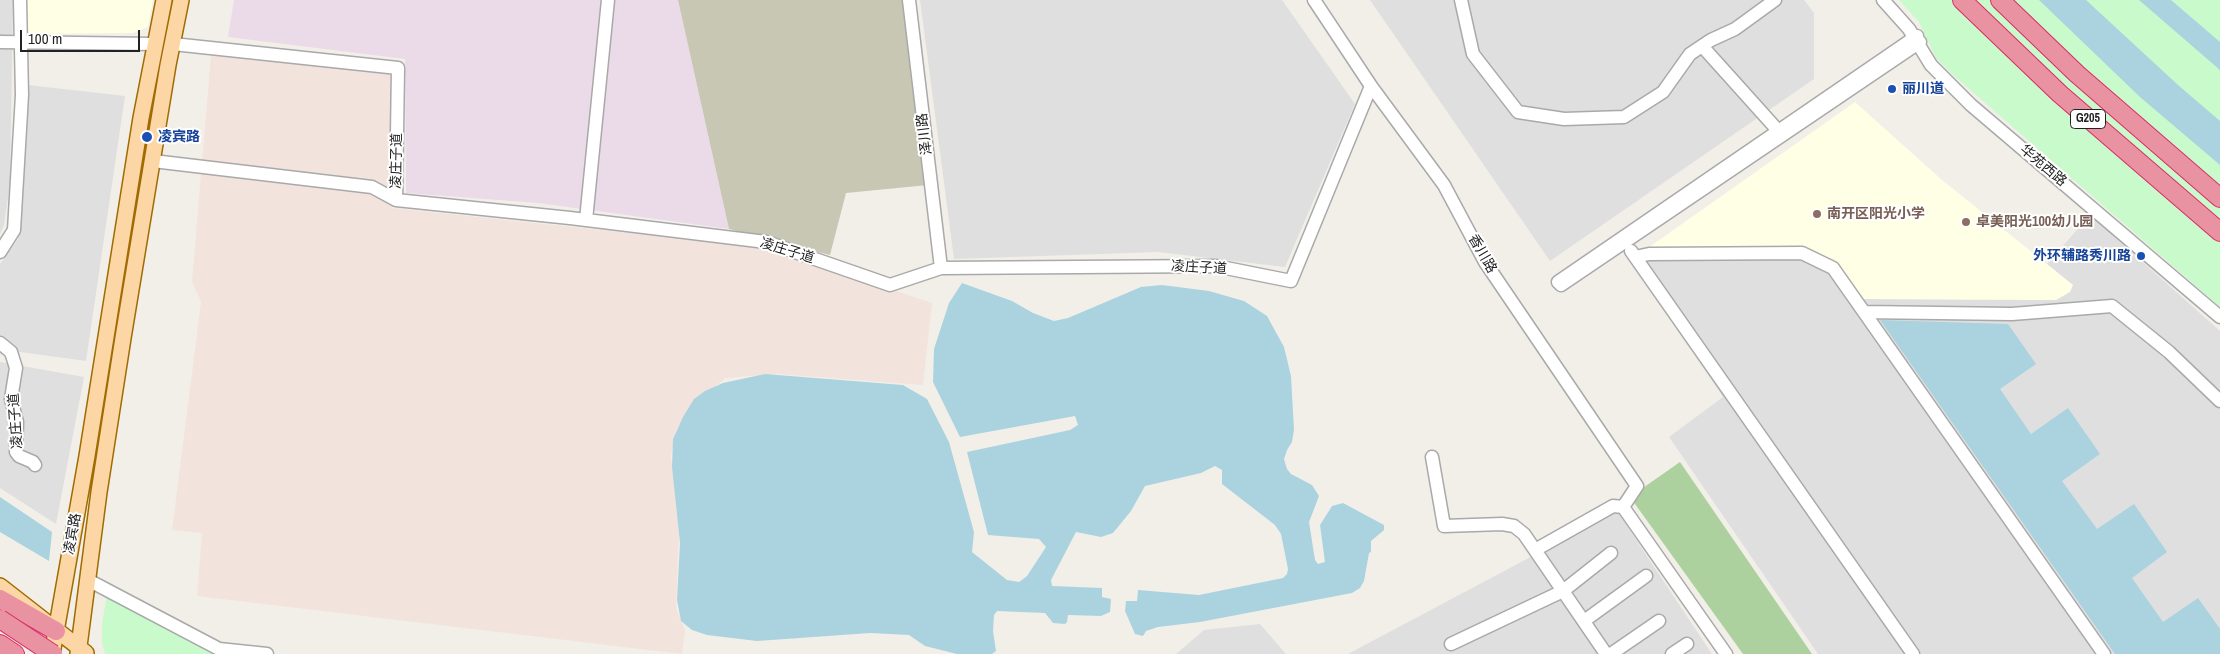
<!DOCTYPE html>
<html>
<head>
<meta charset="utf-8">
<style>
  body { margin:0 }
  #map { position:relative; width:2220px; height:654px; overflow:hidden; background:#f2efe9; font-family:"Archivo Narrow",sans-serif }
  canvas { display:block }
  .scale { position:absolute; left:20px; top:30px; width:120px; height:22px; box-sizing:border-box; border:2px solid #222; border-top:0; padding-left:6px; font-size:15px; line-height:18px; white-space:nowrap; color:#222; -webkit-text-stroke:4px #fff; paint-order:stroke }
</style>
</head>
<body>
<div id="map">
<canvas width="2220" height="654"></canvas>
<div class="scale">100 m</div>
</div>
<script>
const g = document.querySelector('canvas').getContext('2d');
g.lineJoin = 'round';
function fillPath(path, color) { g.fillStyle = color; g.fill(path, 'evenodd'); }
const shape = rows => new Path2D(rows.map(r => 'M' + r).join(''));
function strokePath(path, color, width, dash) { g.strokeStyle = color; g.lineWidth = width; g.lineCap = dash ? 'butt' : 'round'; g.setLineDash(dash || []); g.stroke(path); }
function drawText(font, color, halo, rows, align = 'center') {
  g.font = font + ' "Archivo Narrow","Noto Sans SC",sans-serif'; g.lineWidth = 4; g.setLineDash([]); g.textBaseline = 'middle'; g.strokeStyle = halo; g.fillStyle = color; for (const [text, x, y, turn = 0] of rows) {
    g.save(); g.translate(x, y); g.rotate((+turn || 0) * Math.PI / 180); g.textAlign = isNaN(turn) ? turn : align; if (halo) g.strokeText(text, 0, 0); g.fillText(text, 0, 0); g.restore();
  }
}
const residential = shape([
  [0,0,13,0,10,183,4,225,0,234],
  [920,0,1282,0,1355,104,1285,267,1158,252,954,259],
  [1370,0,1804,0,1814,13,1814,79,1550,261],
  [28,85,125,96,86,361,20,352,0,339,0,264,18,239],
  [2090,215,2220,331,2220,654,1818,654,1669,437,1723,397,1630,260,1803,248,1860,299,2056,300,2072,285,2047,264],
  [0,362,84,377,56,524,0,488],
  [1617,511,1712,654,1348,654],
  [1260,624,1286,654,1176,654,1204,630]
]);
const industrial = shape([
  [234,0,678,0,729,229,538,203,406,193,405,59,228,37]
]);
const education = shape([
  [24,0,153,0,148,27,133,33,29,34,23,19],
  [1855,102,1942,180,2073,285,2070,292,2056,300,1860,299,1803,248,1645,250]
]);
const military = shape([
  [211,55,396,74,392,208,765,247,932,303,923,385,777,374,726,378,693,403,676,430,671,456,679,534,676,608,685,630,682,654,197,596,202,533,172,530,201,302,192,282]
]);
const construction = shape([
  [678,0,904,0,928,185,846,193,830,255,729,229]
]);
const forest = shape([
  [1680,462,1812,654,1743,654,1630,497]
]);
const park = shape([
  [1899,0,2220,0,2220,307,1953,75,1936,58,1919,22],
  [107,595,230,654,105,654,102,643,102,623]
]);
const water = shape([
  [2039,0,2086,0,2178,85,2220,121,2220,165,2140,97],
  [2139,0,2171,0,2220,42,2220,70],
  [962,283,1012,301,1033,313,1054,321,1068,318,1141,287,1162,285,1209,291,1244,301,1267,316,1284,347,1291,376,1294,430,1292,442,1287,450,1284,459,1287,469,1291,474,1312,485,1319,496,1309,522,1315,560,1318,564,1325,562,1320,525,1332,506,1343,503,1384,525,1384,530,1371,541,1371,552,1369,553,1364,581,1360,588,1352,593,1200,622,1158,627,1146,631,1143,636,1135,634,1125,611,1126,601,1137,601,1138,590,1199,595,1283,578,1287,574,1288,569,1281,534,1275,525,1222,484,1222,470,1215,466,1201,473,1145,486,1131,511,1113,533,1101,537,1076,532,1051,580,1052,586,1102,588,1102,597,1111,599,1110,612,1101,616,1068,615,1067,622,1065,624,1053,623,1045,613,997,611,994,615,993,631,996,651,992,654,957,654,925,646,909,635,870,633,757,641,707,635,692,630,681,621,677,600,680,543,672,467,673,439,683,417,694,399,705,391,723,383,765,374,903,385,927,399,949,442,974,532,972,552,1007,580,1019,582,1027,576,1046,547,1039,539,988,535,967,452,1070,430,1078,425,1075,416,960,437,933,382,934,349,949,303],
  [1880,320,2008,324,2036,364,2000,389,2031,434,2068,408,2100,454,2062,481,2097,529,2134,504,2167,552,2132,578,2163,622,2198,598,2220,629,2220,654,2115,654],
  [0,497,52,532,49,561,0,532]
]);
const minor = shape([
  [909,0,941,268],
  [1314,0,1371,86,1444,185,1485,262,1637,486,1623,507],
  [1461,0,1473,54,1518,112,1564,119,1624,117,1663,92,1690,54,1711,40,1735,29,1775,0],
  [1883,0,1909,29,1931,65,1971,105,2220,317],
  [1917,36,1558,282,1561,285,1920,42],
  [0,42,155,44],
  [173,44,398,68,396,200,570,218,766,242,890,285,941,268,1216,266,1291,281,1371,86],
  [1702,46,1782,135],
  [153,161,372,187,396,200],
  [586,220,608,0],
  [1631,251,1913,654],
  [0,252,14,230,22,95,20,0],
  [1635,257,1649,254,1802,253,1833,268,2104,654],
  [1864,312,2012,314,2112,306,2169,352,2220,401],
  [0,343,11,352,16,368,11,399,17,422,16,452,19,456,33,462,35,465],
  [1432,457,1444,526,1502,524,1514,526,1524,534,1606,654],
  [1535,550,1613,506,1623,507,1726,654],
  [88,580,219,649,267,654],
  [1584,621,1646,576],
  [1451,644,1563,591,1611,553],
  [1611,654,1659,621],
  [1672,654,1687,644]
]);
const major = shape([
  [0,586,86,653],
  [52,654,87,456,141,118,164,0],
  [78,654,99,492,123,338,168,65,181,0]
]);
const highway = shape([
  [1962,0,2060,94,2220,232],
  [2000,0,2077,74,2220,198],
  [0,599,56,631],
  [0,644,15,654]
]);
const highwayBridge = shape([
  [0,619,53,654]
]);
const markers = [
  [1892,89,5,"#1a4fb4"],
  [147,137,6,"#1a4fb4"],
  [1817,214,5,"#8d6e63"],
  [1966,222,5,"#8d6e63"],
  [2141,256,5,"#1a4fb4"]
];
const shields = [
  [2088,119,35]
];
const shieldNames = [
  ["G205",2088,119]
];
const transitNames = [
  ["丽川道",1902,89],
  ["凌宾路",158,137],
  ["外环辅路秀川路",2131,256,"right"]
];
const streetNames = [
  ["泽川路",925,134,-97],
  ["凌庄子道",397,161,-89],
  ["华苑西路",2043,166,40],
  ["凌庄子道",787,251,17],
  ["香川路",1482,254,60],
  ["凌庄子道",1199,268,3],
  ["凌庄子道",16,421,-94],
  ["凌宾路",73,534,-80]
];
const educationNames = [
  ["南开区阳光小学",1827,214],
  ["卓美阳光100幼儿园",1976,222]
];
fillPath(residential, '#e0dfdf');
fillPath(industrial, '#ebdbe8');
fillPath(education, '#ffffe5');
fillPath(military, '#f3e3dd');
fillPath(construction, '#c7c7b4');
fillPath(forest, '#add19e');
fillPath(park, '#c8facc');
fillPath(water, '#aad3df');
strokePath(minor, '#a9a9a9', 15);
strokePath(major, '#a06b00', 18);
strokePath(highway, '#dc2a67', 20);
strokePath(minor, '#fff', 12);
strokePath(major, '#fcd6a4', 15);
strokePath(highway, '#e892a2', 18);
strokePath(highwayBridge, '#dc2a67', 20, []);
strokePath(highwayBridge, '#e892a2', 18);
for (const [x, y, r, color] of markers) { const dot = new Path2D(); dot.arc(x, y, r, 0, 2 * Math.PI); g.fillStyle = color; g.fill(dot); strokePath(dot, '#fff', 2); }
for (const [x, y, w] of shields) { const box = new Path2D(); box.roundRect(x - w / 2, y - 9.5, w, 19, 4); g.fillStyle = '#fff'; g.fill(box); strokePath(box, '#222', 1); }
drawText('bold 12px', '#222', null, shieldNames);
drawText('bold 14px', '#164399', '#fff', transitNames, 'left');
drawText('14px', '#222', '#fff', streetNames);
drawText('bold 14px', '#785e54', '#fff', educationNames, 'left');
</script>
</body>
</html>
